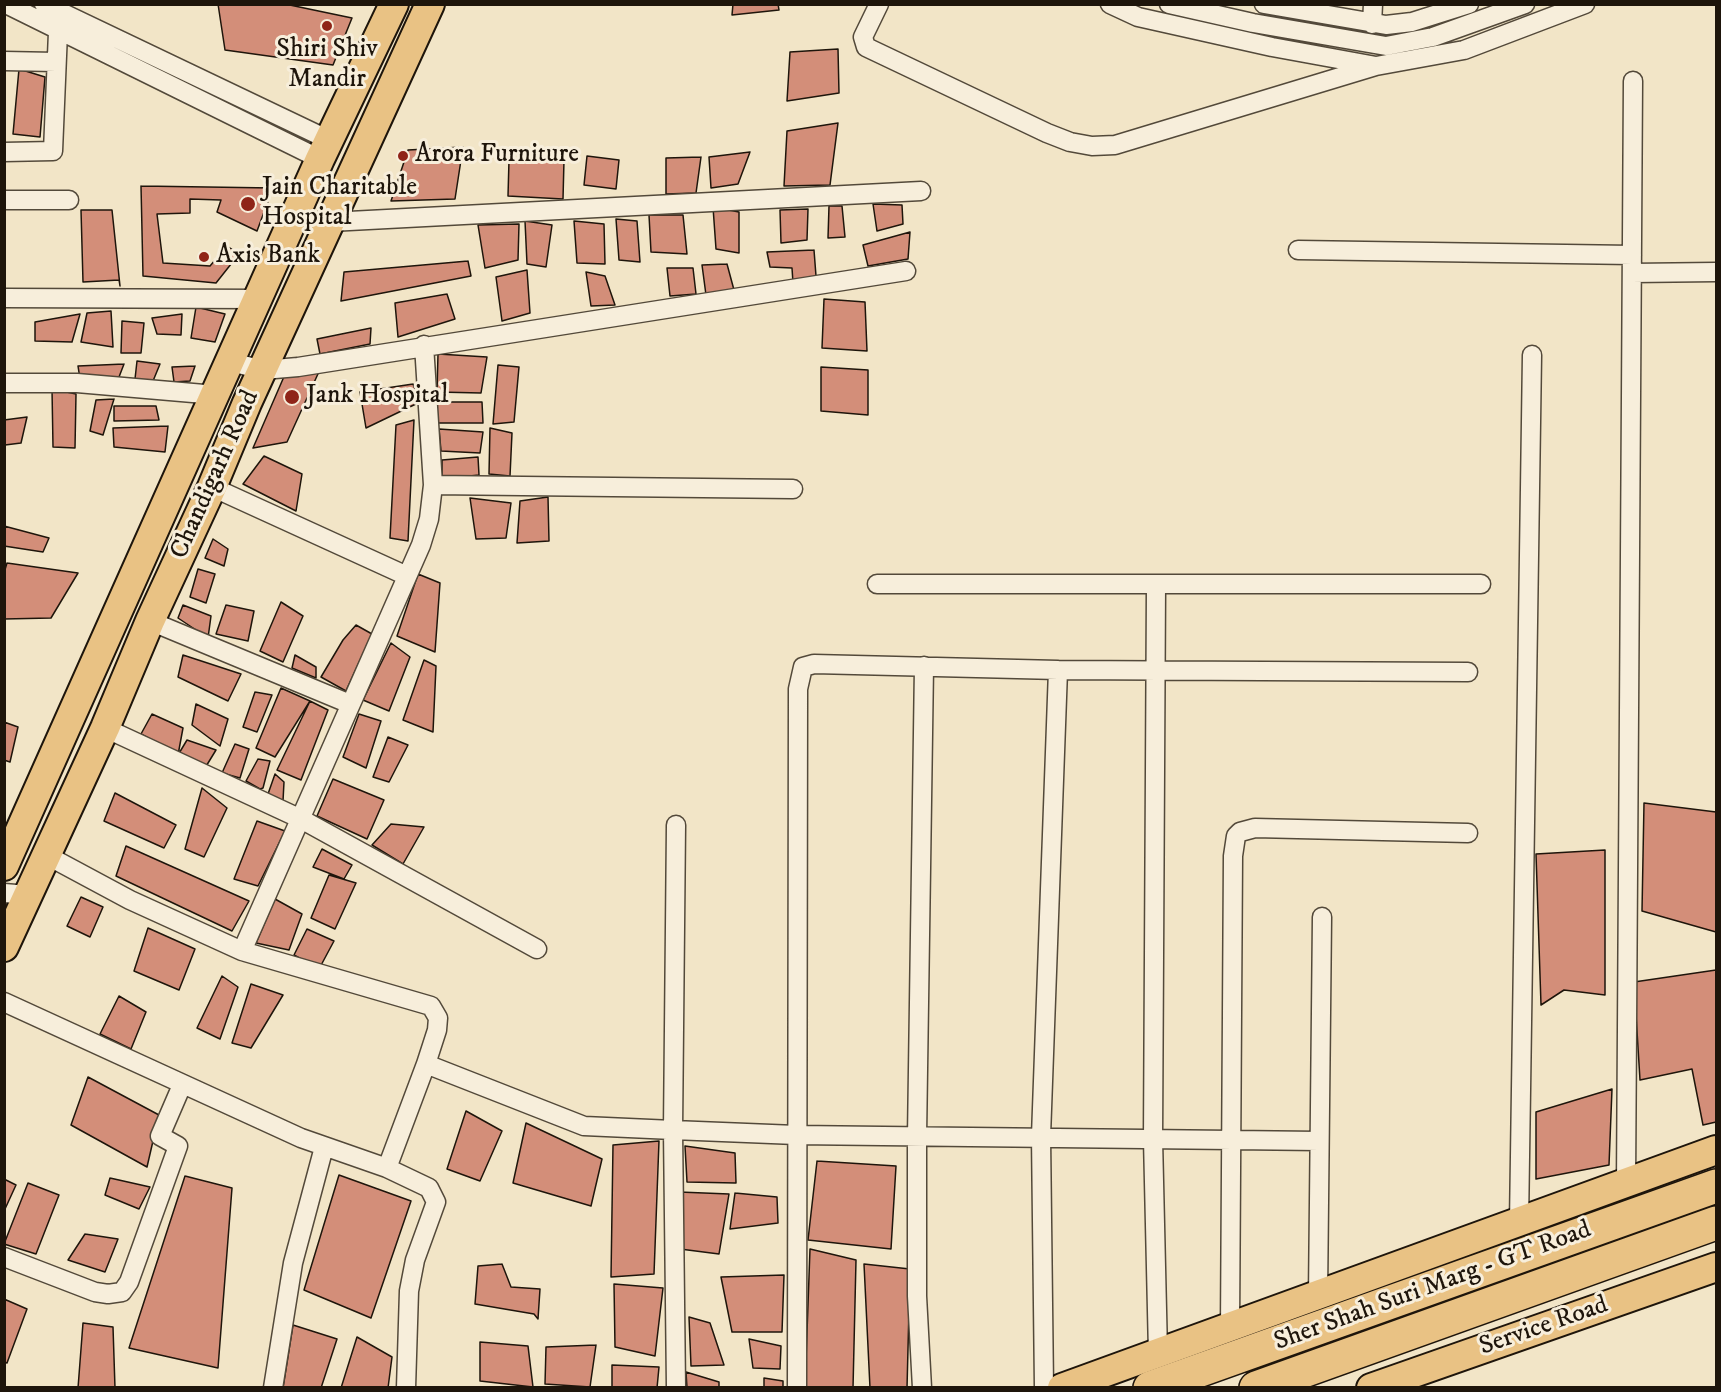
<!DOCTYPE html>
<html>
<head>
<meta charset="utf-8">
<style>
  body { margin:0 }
  #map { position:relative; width:1721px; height:1392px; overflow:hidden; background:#f2e5c7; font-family:"IM FELL DW Pica",serif }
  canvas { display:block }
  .frame { position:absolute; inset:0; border:6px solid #1e150b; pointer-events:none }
</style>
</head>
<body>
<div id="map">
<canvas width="1721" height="1392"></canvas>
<div class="frame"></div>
</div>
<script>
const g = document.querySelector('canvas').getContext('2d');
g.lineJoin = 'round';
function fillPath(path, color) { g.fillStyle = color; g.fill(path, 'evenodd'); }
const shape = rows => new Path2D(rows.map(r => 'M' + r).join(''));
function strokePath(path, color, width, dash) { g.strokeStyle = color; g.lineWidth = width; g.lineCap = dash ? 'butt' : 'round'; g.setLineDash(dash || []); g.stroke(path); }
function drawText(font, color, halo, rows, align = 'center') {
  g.font = font + ' "IM FELL DW Pica",serif'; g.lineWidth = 6; g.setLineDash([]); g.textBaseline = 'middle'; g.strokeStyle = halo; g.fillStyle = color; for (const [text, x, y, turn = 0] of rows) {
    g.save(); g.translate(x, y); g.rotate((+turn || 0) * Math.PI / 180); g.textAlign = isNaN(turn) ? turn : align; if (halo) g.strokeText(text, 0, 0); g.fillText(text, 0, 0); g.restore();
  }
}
const building = shape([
  [218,4,285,4,352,18,333,65,225,50,218,4],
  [733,4,778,4,779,10,732,15,733,4],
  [838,49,839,93,787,101,790,52,838,49],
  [19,69,45,77,40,137,13,134,19,69],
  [838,123,830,185,784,186,787,131,838,123],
  [463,147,455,199,391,201,408,150,463,147],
  [750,152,738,184,711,188,709,157,750,152],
  [587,156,619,160,616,189,584,185,587,156],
  [701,157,696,193,666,194,666,158,701,157],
  [509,160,564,160,563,199,508,196,509,160],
  [141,186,273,188,257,231,217,212,221,200,190,199,190,213,157,214,163,263,210,266,227,246,239,254,216,283,143,276,141,186],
  [873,204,902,205,903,224,877,231,873,204],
  [829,206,842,206,845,237,828,238,829,206],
  [713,207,739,212,739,253,716,249,713,207],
  [808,209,807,240,781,243,780,210,808,209],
  [81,210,112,210,120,286,119,280,83,282,81,210],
  [649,215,683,215,687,254,651,252,649,215],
  [616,219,637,221,640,262,619,260,616,219],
  [525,221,552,225,546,267,527,264,525,221],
  [574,221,604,224,605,264,577,263,574,221],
  [519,224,518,260,485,268,478,225,519,224],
  [910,232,908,259,868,266,863,245,910,232],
  [814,250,816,276,793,283,792,268,770,267,767,252,814,250],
  [468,261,471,276,341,301,344,272,468,261],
  [727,264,734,290,706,295,702,265,727,264],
  [667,268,693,268,696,294,670,296,667,268],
  [527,270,530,313,502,321,496,277,527,270],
  [586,272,605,276,615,305,591,306,586,272],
  [447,294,455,319,398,337,395,303,447,294],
  [824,299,865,302,867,351,822,348,824,299],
  [196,307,225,314,215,342,191,338,196,307],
  [111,311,113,347,81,342,87,313,111,311],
  [80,314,72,342,35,341,35,322,80,314],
  [182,314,181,335,157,334,152,318,182,314],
  [122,321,144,323,141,353,121,353,122,321],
  [371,328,370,344,320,354,317,339,371,328],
  [438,354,487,357,481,393,437,392,438,354],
  [137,361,160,364,153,381,135,379,137,361],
  [124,364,119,377,80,379,78,366,124,364],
  [322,365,287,442,253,448,286,372,322,365],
  [498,365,519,367,514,422,493,424,498,365],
  [195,366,190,381,174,382,172,367,195,366],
  [821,367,868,370,868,415,821,411,821,367],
  [413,384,420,402,366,428,360,392,413,384],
  [52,389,76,394,75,448,53,447,52,389],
  [114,399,103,435,90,431,96,400,114,399],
  [437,402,482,402,483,423,437,423,437,402],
  [114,406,156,406,159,420,114,421,114,406],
  [27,417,21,443,5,445,4,420,27,417],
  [414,420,408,541,390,538,396,425,414,420],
  [168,426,165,452,114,447,113,428,168,426],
  [490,428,512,433,510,476,489,474,490,428],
  [439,429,483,432,480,453,441,451,439,429],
  [264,456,302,474,296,511,243,484,264,456],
  [478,457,479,475,442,479,442,460,478,457],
  [548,497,549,541,517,543,520,501,548,497],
  [470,498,511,503,506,538,476,539,470,498],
  [4,526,49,538,43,552,4,546,4,526],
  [213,539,228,549,224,566,205,558,213,539],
  [7,563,78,573,51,618,4,619,4,573,7,563],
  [198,569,215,574,206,603,190,597,198,569],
  [418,574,440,583,435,652,397,636,418,574],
  [281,602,303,616,283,662,260,651,281,602],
  [183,605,211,616,208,638,178,618,183,605],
  [226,605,254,611,248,641,216,634,226,605],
  [356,625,372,634,346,691,321,677,343,640,356,625],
  [391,643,410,657,389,711,363,700,391,643],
  [183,655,241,674,228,701,178,677,183,655],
  [295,655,316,667,316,678,292,668,295,655],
  [424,660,436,666,433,732,403,720,424,660],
  [281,688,310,701,275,757,256,748,281,688],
  [255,692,272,695,257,732,243,727,255,692],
  [310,701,328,710,301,780,277,770,310,701],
  [196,704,228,719,220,746,192,725,196,704],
  [152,714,183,728,178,755,141,734,152,714],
  [359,714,381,721,366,768,343,757,359,714],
  [4,722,18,727,10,762,4,760,4,722],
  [388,737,408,745,389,782,373,777,388,737],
  [187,740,216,750,205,768,178,755,187,740],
  [235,744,249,749,240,778,222,773,235,744],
  [258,759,270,761,263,788,260,789,246,781,258,759],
  [275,774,284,782,283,801,268,794,275,774],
  [333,779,384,800,367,839,317,816,333,779],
  [202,788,227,808,204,857,185,849,202,788],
  [115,793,176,825,164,848,104,821,115,793],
  [1644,803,1716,812,1716,932,1642,911,1644,803],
  [257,821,285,831,258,886,234,879,257,821],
  [391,824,424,827,403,864,372,845,391,824],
  [126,846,249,901,232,931,116,876,126,846],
  [322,849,352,865,344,879,313,867,322,849],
  [1605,850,1605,995,1564,990,1541,1005,1536,854,1605,850],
  [329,875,356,883,335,929,311,918,329,875],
  [81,897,103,907,90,937,67,926,81,897],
  [275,899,302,914,289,950,256,943,275,899],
  [148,928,195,949,179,990,134,971,148,928],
  [307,929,334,941,319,969,294,955,307,929],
  [1716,970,1716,1122,1703,1125,1692,1069,1640,1080,1634,982,1716,970],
  [222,976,238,987,220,1039,197,1028,222,976],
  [251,984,283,995,251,1048,232,1043,251,984],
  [119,996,146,1012,131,1049,100,1034,119,996],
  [88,1077,159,1115,147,1167,71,1125,88,1077],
  [1612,1089,1609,1165,1536,1179,1536,1112,1612,1089],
  [466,1111,502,1131,480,1181,447,1169,466,1111],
  [526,1123,602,1159,591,1206,513,1183,526,1123],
  [659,1141,654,1274,611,1277,613,1145,659,1141],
  [685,1146,735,1153,736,1183,687,1182,685,1146],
  [817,1161,896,1166,891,1249,808,1240,817,1161],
  [339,1175,411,1201,371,1318,304,1290,339,1175],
  [185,1176,232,1188,218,1368,129,1348,185,1176],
  [110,1178,150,1187,139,1209,105,1195,110,1178],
  [4,1179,16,1185,5,1209,4,1209,4,1179],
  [28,1183,59,1195,36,1254,4,1244,28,1183],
  [679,1192,729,1194,719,1254,680,1249,679,1192],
  [735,1193,777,1197,778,1223,730,1229,735,1193],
  [85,1234,118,1239,105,1272,68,1260,85,1234],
  [810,1249,856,1260,853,1388,805,1388,810,1249],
  [502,1264,511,1287,540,1289,538,1319,534,1314,475,1304,478,1266,502,1264],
  [864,1264,910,1269,907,1388,870,1388,864,1264],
  [784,1275,782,1332,732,1332,721,1277,784,1275],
  [614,1284,663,1288,655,1356,615,1347,614,1284],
  [4,1299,27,1309,7,1363,4,1362,4,1299],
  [689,1317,710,1323,724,1365,691,1366,689,1317],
  [83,1323,113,1327,115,1388,78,1388,83,1323],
  [293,1325,337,1339,321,1388,283,1388,293,1325],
  [357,1337,392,1357,388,1388,341,1388,357,1337],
  [749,1339,781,1346,780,1369,753,1368,749,1339],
  [480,1342,528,1346,533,1387,480,1381,480,1342],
  [596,1345,590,1387,545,1384,546,1347,596,1345],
  [612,1365,659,1367,657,1388,612,1388,612,1365],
  [686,1372,719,1382,719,1388,687,1388,686,1372],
  [764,1378,783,1381,783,1388,764,1388,764,1378]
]);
const street = shape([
  [6,4,320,159],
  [44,4,329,140],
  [879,4,863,37,866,47,1047,133,1070,142,1092,146,1115,145,1376,66],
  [1110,4,1138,17,1272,47,1376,66,1464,50,1585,4],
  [1169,4,1253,23,1386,46,1433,37,1525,4],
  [1264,4,1386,25,1412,22,1469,4],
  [1372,24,1373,4],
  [4,61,56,62],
  [4,152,53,151,58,32],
  [4,200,69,200],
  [330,222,921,191],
  [1298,250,1632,255],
  [1632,273,1716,272],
  [4,298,259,299],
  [231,362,263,370,298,367,906,271],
  [4,383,77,383,216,395],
  [433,485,793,489],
  [212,487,407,576],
  [877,584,1481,584],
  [1156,586,1153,1139,1158,1353],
  [150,621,350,704],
  [1058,670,1468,672],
  [105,728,301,819,537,949],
  [676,825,673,1130,796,1135,1319,1141],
  [48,856,130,900,242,951,431,1006,438,1018,437,1030,426,1064,584,1126,673,1130,676,1388],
  [4,893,28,895],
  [242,951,421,545,429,519,433,485,424,345],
  [4,1002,301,1138,387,1168,429,1188,436,1202,415,1260,409,1291,406,1388],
  [387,1168,426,1064],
  [1626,1185,1633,81],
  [1519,1223,1532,355],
  [4,1257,95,1292,108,1294,122,1292,129,1282,178,1146,160,1136,182,1085],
  [1318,1296,1322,917],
  [1230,1328,1233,856,1236,836,1240,832,1255,828,1468,833],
  [273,1388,293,1263,324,1147],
  [797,1388,798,689,803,667,814,664,1058,670,1041,1136,1044,1388],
  [922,1388,917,1296,917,1137,924,666]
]);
const primary = shape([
  [4,866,320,159,394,4],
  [4,947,105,728,150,621,212,487,247,403,430,4],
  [1062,1388,1716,1150],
  [1371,1388,1716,1267]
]);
const highway = shape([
  [1150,1388,1716,1186],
  [1256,1388,1716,1223]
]);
const markers = [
  [327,26,6,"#8f2418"],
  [403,156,6,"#8f2418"],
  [248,204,8,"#8f2418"],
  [204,257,6,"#8f2418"],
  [292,397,8,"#8f2418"]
];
const poiNames = [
  ["Shiri Shiv",327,51,"center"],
  ["Mandir",327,81,"center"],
  ["Arora Furniture",415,156],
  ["Jain Charitable",262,189],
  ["Hospital",262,219],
  ["Axis Bank",216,257],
  ["Jank Hospital",306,397]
];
const streetNames = [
  ["Chandigarh Road",216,475,-66],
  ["Sher Shah Suri Marg - GT Road",1433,1287,-20],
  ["Service Road",1544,1327,-19]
];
fillPath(building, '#d38e79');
strokePath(building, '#1e150b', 1.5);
strokePath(street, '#53493a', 21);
strokePath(primary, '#1e150b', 32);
strokePath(highway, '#1e150b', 36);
strokePath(street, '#f7eedb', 18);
strokePath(primary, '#e9c284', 28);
strokePath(highway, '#e9c284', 33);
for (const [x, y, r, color] of markers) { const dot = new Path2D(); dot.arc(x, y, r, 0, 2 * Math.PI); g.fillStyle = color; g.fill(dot); strokePath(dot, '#f7eedb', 2); }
drawText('26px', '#1e150b', '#f7eedb', poiNames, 'left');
drawText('26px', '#1e150b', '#f7eedb', streetNames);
</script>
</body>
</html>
